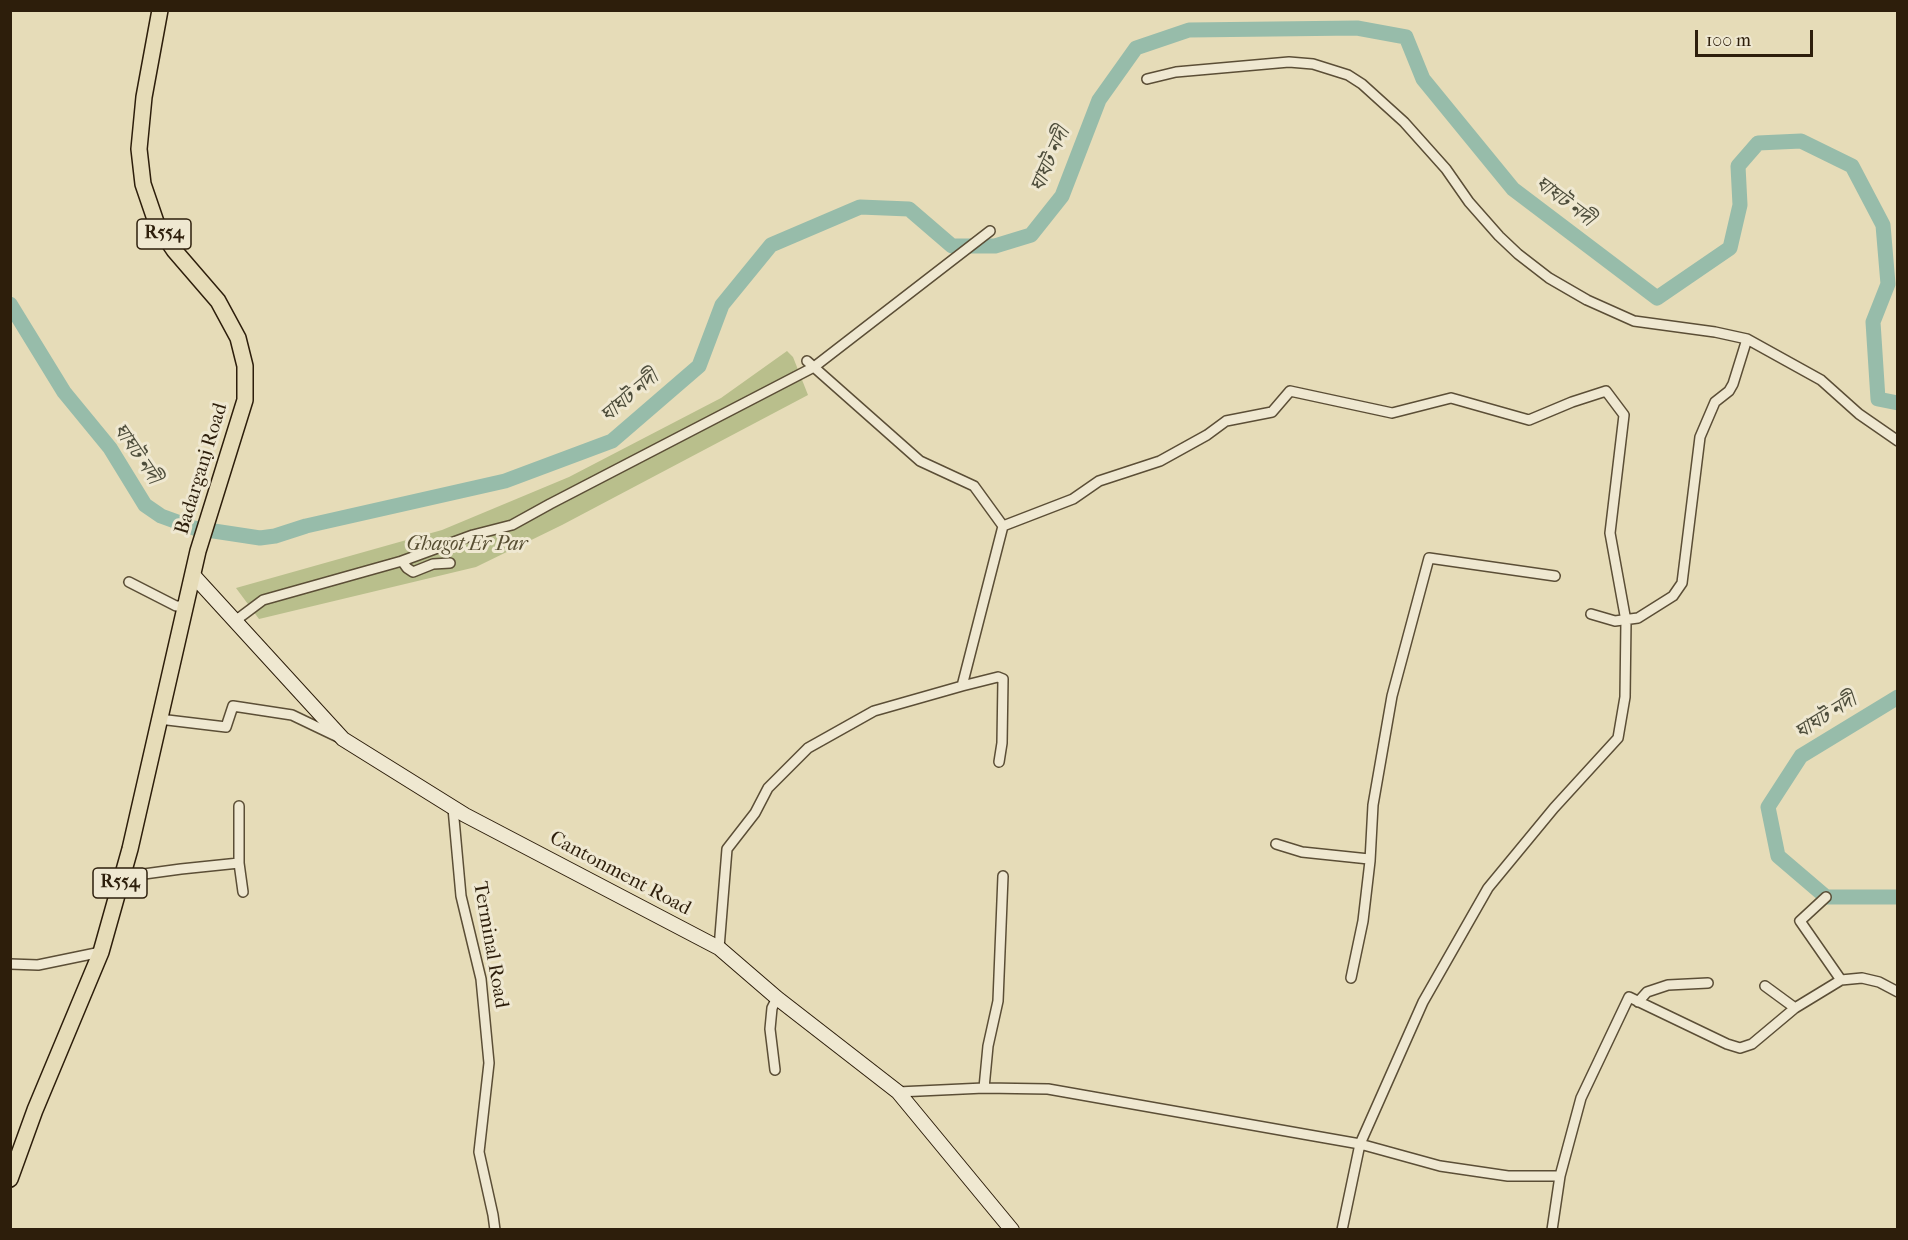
<!DOCTYPE html>
<html>
<head>
<meta charset="utf-8">
<style>
  body { margin:0 }
  #map { position:relative; width:1908px; height:1240px; overflow:hidden; background:#e6dcb8; font-family:"IM FELL French Canon",serif }
  canvas { display:block }
  .frame { position:absolute; inset:0; border:12px solid #2d1e0b; pointer-events:none }
  .scale { position:absolute; left:1695px; top:30px; width:118px; height:27px; box-sizing:border-box; border:3px solid #2d1e0b; border-top:0; padding-left:8px; font-size:18px; line-height:21px; white-space:nowrap; color:#2d1e0b; -webkit-text-stroke:4px #efe8d1; paint-order:stroke }
</style>
</head>
<body>
<div id="map">
<canvas width="1908" height="1240"></canvas>
<div class="frame"></div>
<div class="scale">100 m</div>
</div>
<script>
const g = document.querySelector('canvas').getContext('2d');
g.lineJoin = 'round';
function fillPath(path, color) { g.fillStyle = color; g.fill(path, 'evenodd'); }
const shape = rows => new Path2D(rows.map(r => 'M' + r).join(''));
function strokePath(path, color, width, dash) { g.strokeStyle = color; g.lineWidth = width; g.lineCap = dash ? 'butt' : 'round'; g.setLineDash(dash || []); g.stroke(path); }
function drawText(font, color, halo, rows, align = 'center') {
  g.font = font + ' "IM FELL French Canon","Noto Serif Bengali",serif'; g.lineWidth = 6; g.setLineDash([]); g.textBaseline = 'middle'; g.strokeStyle = halo; g.fillStyle = color; for (const [text, x, y, turn = 0] of rows) {
    g.save(); g.translate(x, y); g.rotate((+turn || 0) * Math.PI / 180); g.textAlign = isNaN(turn) ? turn : align; if (halo) g.strokeText(text, 0, 0); g.fillText(text, 0, 0); g.restore();
  }
}
const green = shape([
  [787,351,793,357,808,395,562,525,476,567,259,619,236,588,442,530,569,477,721,398]
]);
const river = shape([
  [10,304,64,392,110,448,145,505,161,516,194,528,260,538,275,536,306,526,505,481,612,441,699,366,722,305,771,245,860,207,909,209,952,246,995,246,1031,235,1062,196,1099,100,1136,48,1189,30,1357,28,1406,37,1423,79,1513,189,1657,298,1730,248,1740,205,1738,166,1758,143,1801,141,1852,166,1883,225,1888,284,1873,322,1878,399,1898,403],
  [1898,697,1801,756,1768,807,1778,856,1826,897,1898,897]
]);
const street = shape([
  [1147,79,1176,72,1289,62,1313,64,1348,75,1362,84,1404,122,1446,169,1469,202,1499,236,1518,254,1549,278,1587,300,1634,321,1715,332,1747,339,1821,380,1859,414,1898,441],
  [1003,526,1073,499,1099,481,1160,461,1207,435,1226,421,1272,412,1290,391,1392,413,1451,398,1529,420,1572,402,1606,391,1624,415,1610,533,1626,621,1625,697,1618,738,1554,808,1488,888,1423,1002,1360,1144,1342,1230],
  [450,563,433,564,413,572,407,568,402,561,473,535,512,525,550,504,814,367,990,231],
  [129,582,176,606,186,606],
  [1591,614,1615,621,1638,618,1673,596,1682,583,1700,437,1715,402,1729,391,1733,384,1747,339],
  [235,621,263,600,402,561],
  [962,686,998,677,1003,679,1002,743,999,762],
  [159,719,226,727,233,706,292,715,338,737],
  [239,806,239,863,243,892],
  [453,808,461,896,481,979,489,1063,479,1152,493,1215,495,1230],
  [1276,844,1302,852,1369,859],
  [122,877,181,869,239,863],
  [1826,897,1800,921,1841,980],
  [719,948,727,849,755,813,768,788,808,748,874,711,962,686,1003,526,974,486,920,461,807,361],
  [10,964,38,965,101,952],
  [1351,978,1363,921,1370,861,1373,805,1392,696,1429,558,1555,576],
  [1765,986,1795,1008],
  [1638,1002,1647,992,1668,985,1708,983],
  [775,1070,770,1029,772,1008,777,998],
  [984,1088,988,1046,998,1001,1003,876],
  [898,1092,984,1088,1048,1089,1360,1144,1440,1166,1508,1176,1560,1176],
  [1552,1230,1560,1176,1581,1098,1629,997,1727,1044,1740,1048,1752,1044,1795,1008,1841,980,1862,978,1879,982,1898,992]
]);
const secondary = shape([
  [193,575,343,739,465,815,719,948,777,998,898,1092,1012,1230]
]);
const primary = shape([
  [10,1179,35,1110,101,952,130,849,198,551,245,400,245,366,238,338,218,301,174,250,157,225,143,184,139,149,144,97,160,10]
]);
const shields = [
  [164,234,54],
  [120,883,54]
];
const shieldNames = [
  ["R554",164,234],
  ["R554",120,883]
];
const streetNames = [
  ["Badarganj Road",202,469,-73],
  ["Cantonment Road",620,874,28],
  ["Terminal Road",490,945,80]
];
const parkNames = [
  ["Ghagot Er Par",467,545]
];
const waterNames = [
  ["ঘাঘট নদী",1051,160,-66],
  ["ঘাঘট নদী",1564,202,37],
  ["ঘাঘট নদী",630,397,-40],
  ["ঘাঘট নদী",136,454,56],
  ["ঘাঘট নদী",1826,717,-32]
];
fillPath(green, '#b9bf8c');
strokePath(river, '#97bcaa', 15);
strokePath(street, '#5b4e36', 12);
strokePath(secondary, '#2d1e0b', 16);
strokePath(primary, '#2d1e0b', 18);
strokePath(street, '#efe8d1', 9);
strokePath(secondary, '#efe8d1', 14);
strokePath(primary, '#e6dcb8', 15);
for (const [x, y, w] of shields) { const box = new Path2D(); box.roundRect(x - w / 2, y - 15, w, 30, 4.5); g.fillStyle = '#efe8d1'; g.fill(box); strokePath(box, '#2d1e0b', 1.5); }
drawText('bold 18px', '#2d1e0b', null, shieldNames);
drawText('20px', '#2d1e0b', '#efe8d1', streetNames);
drawText('italic 20px', '#574e32', '#efe8d1', parkNames);
drawText('italic 21px', '#4d4d3b', '#efe8d1', waterNames);
</script>
</body>
</html>
